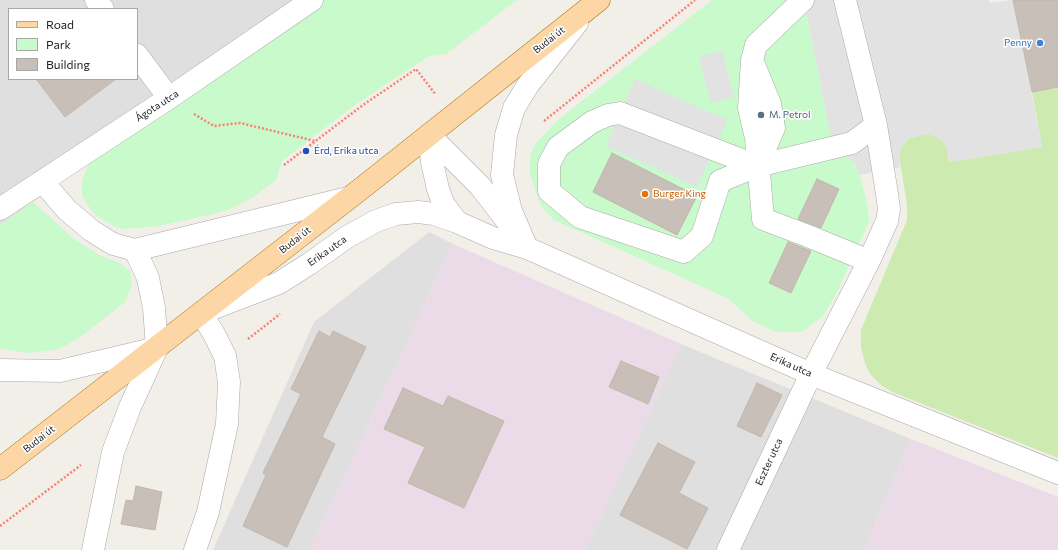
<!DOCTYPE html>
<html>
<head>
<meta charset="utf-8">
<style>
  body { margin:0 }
  #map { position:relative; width:1058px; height:550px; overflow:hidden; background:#f2efe9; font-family:Commissioner,sans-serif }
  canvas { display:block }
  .legend { position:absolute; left:8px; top:8px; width:130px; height:72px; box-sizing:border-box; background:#fff; border:1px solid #a7a7a7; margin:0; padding:5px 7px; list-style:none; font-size:12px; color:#222 }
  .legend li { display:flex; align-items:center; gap:8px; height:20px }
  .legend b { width:20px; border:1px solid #a7a7a7 }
</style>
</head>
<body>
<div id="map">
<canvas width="1058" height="550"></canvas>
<ul class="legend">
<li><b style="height:5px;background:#fcd6a4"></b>Road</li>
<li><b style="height:11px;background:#c8facc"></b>Park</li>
<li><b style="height:11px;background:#c7bfb8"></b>Building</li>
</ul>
</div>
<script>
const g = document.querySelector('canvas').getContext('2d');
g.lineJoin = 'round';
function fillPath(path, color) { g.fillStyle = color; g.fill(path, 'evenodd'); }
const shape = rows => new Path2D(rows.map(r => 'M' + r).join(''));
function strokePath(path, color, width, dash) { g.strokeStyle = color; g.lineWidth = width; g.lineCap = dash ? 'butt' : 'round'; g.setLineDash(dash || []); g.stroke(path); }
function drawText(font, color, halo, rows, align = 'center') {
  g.font = font + ' Commissioner,sans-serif'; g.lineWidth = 3; g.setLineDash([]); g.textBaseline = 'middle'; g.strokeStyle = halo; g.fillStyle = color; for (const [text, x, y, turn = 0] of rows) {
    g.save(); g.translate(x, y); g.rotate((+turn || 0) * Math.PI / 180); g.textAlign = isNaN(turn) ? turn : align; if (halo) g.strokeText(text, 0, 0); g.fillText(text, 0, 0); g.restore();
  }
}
const residential = shape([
  [0,0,324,0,0,225],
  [9,9,137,9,137,79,9,79],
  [429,232,453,244,310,550,213,550,314,322],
  [681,344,911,439,864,550,585,550]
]);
const industrial = shape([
  [453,244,681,344,585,550,310,550],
  [911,439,1058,497,1058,550,864,550]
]);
const grass = shape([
  [1058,87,1058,458,892,392,881,385,870,374,865,363,861,348,861,330,907,220,907,205,899,155,902,146,910,138,922,135,932,135,942,140,947,149,949,162,1042,147,1032,92]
]);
const park = shape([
  [324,0,517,0,446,54,429,56,355,105,282,161,276,180,252,198,226,211,159,226,124,229,113,226,93,213,82,196,82,181,89,163],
  [712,0,804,0,834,152,846,156,855,163,860,175,868,207,869,222,835,296,823,316,802,332,776,332,754,322,727,298,554,220,543,209,537,195,530,174,530,156,535,144,559,119],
  [33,202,73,238,99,255,120,263,130,271,132,285,125,302,83,335,60,349,29,353,0,349,0,225]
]);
const parking = shape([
  [804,0,989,0,990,3,1013,0,1042,147,949,162,947,149,942,140,932,135,922,135,910,138,902,146,899,155,900,167,860,175,855,163,846,156,834,152],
  [722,50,734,97,711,103,699,57],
  [635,79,727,120,697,187,606,146]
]);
const building = shape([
  [1013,0,1058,0,1058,87,1032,92,1013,0],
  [36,79,116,79,65,117,36,79],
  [612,153,697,196,677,235,593,192,612,153],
  [817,179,839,189,821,228,798,219,817,179],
  [788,242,811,251,791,293,769,283,788,242],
  [319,331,330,337,333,331,366,347,322,437,335,444,287,547,243,526,266,475,263,473,301,394,291,389,319,331],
  [621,361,659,377,648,404,609,387,621,361],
  [757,383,782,395,761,437,737,426,757,383],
  [403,388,443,406,448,396,504,421,464,508,408,483,425,447,384,429,403,388],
  [658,443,695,462,679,493,708,508,687,549,620,515,658,443],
  [136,486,162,492,155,530,121,524,126,500,133,501,136,486]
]);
const path = shape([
  [194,114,214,126,240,123,315,141],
  [544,121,695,0],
  [284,165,363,105,416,69,436,95],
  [248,339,280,314],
  [0,526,81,465]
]);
const minor = shape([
  [96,0,103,9],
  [137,55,169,98],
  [752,60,749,108,756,138,763,219,808,236,869,261],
  [429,135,480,186,510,225],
  [429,135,432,162,438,189,444,205,457,222],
  [759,163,774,128,770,104,752,60,756,45,803,0],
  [757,166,620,113,608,115,592,122,558,147,549,164,549,191,580,217,684,252,702,236,720,181,757,166,852,143,876,125],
  [42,181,67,210,92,231,113,244,135,250],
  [0,209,169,98,312,0],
  [527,248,511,211,502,175,506,135,514,108,528,85,577,23],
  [0,370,60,371,157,348],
  [93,550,113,452,130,407,157,348,154,308,148,278,135,250,348,198],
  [195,550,208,512,227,424,229,382,225,356,214,334,201,313,279,283,309,264,347,237,376,221,396,214,418,212,434,214,457,222,493,238,527,248,811,374,1058,473],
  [728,550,811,374,869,261,887,221,889,209,887,194,876,125,845,0]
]);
const major = shape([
  [0,469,362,188,599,0]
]);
const markers = [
  [1040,43,4,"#3f7fe0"],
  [761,115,4,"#5c6f8a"],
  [306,151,4,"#1a4fb4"],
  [645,194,4,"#e8710a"]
];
const streetNames = [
  ["Budai út",549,40,-38],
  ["Ágota utca",157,106,-33],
  ["Budai út",295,240,-38],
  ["Erika utca",327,251,-35],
  ["Erika utca",791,365,24],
  ["Budai út",39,439,-38],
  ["Eszter utca",769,462,-65]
];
const shopNames = [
  ["Penny",1032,43]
];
const serviceNames = [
  ["M. Petrol",769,115]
];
const transitNames = [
  ["Érd, Erika utca",314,151]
];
const foodNames = [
  ["Burger King",653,194]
];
fillPath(residential, '#e0dfdf');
fillPath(industrial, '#ebdbe8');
fillPath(grass, '#cdebb0');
fillPath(park, '#c8facc');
fillPath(parking, '#e2e2e2');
fillPath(building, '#c7bfb8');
strokePath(building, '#c4b6ab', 1);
strokePath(minor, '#a9a9a9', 23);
strokePath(major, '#a06b00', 23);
strokePath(path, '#fa8072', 2.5, [2, 2]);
strokePath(minor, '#fff', 22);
strokePath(major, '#fcd6a4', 22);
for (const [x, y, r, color] of markers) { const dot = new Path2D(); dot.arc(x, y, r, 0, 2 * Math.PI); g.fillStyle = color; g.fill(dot); strokePath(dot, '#fff', 1.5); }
drawText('10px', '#222', '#fff', streetNames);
drawText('10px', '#366cbe', '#fff', shopNames, 'right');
drawText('10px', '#4e5e75', '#fff', serviceNames, 'left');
drawText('10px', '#164399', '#fff', transitNames, 'left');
drawText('10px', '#c56008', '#fff', foodNames, 'left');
</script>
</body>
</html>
